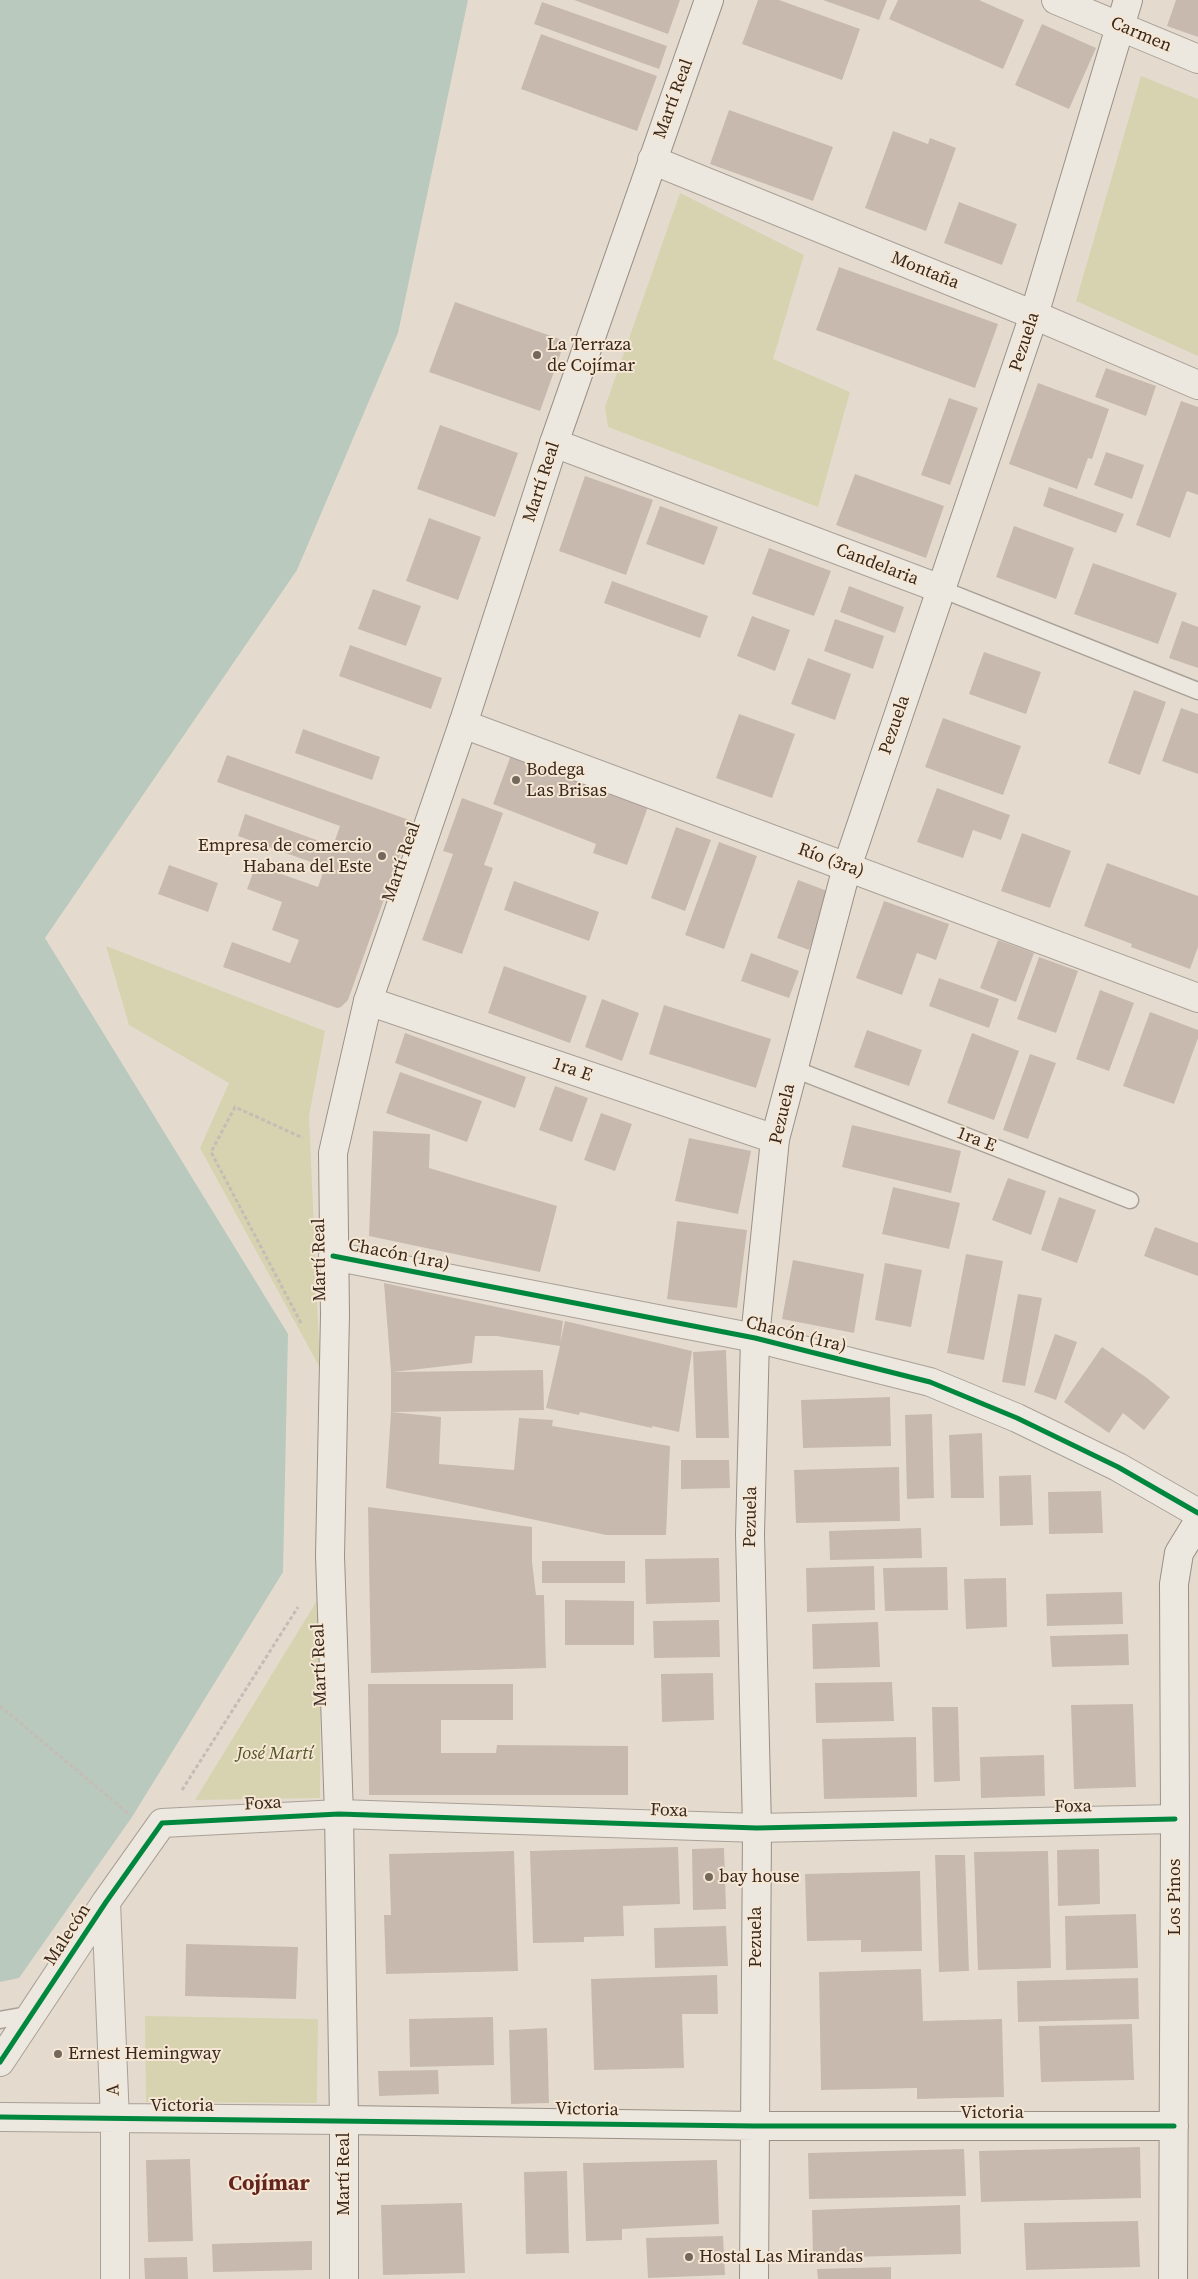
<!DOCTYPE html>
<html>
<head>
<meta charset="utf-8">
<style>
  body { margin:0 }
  canvas { display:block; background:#e4dbce }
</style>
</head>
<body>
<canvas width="1198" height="2279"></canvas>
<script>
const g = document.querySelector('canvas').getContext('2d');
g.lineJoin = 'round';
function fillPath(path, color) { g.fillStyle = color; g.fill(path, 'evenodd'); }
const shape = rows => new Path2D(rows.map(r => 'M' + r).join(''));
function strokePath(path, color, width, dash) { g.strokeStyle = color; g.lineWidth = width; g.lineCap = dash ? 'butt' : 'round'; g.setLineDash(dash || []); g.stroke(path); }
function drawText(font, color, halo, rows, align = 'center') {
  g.font = font + ' "Source Serif 4",serif'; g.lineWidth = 4; g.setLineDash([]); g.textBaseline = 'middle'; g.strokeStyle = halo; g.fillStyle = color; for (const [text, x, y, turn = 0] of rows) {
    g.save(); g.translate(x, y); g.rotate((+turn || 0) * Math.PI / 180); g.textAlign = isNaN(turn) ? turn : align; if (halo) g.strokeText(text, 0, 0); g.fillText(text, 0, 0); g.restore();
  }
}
const green = shape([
  [1141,76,1198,99,1198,356,1076,301],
  [680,193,804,255,773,359,850,392,818,507,608,427,605,407],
  [106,946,325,1031,309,1116,320,1368,200,1148,229,1083,129,1025],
  [321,1594,320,1798,195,1800],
  [145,2016,318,2019,317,2103,146,2102]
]);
const water = shape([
  [0,0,468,0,398,333,297,570,45,938,288,1334,283,1572,132,1817,19,1978,0,1982]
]);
const building = shape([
  [574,0,680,0,668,34],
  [758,0,779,0,860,29,842,80,742,44],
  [823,0,887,0,879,20],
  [898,0,979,0,1024,20,1003,69,889,19],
  [1176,0,1198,0,1198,37,1167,26],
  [542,2,667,46,659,69,534,24],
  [1042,24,1096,48,1069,109,1015,85],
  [541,34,657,76,637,131,521,89],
  [729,110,833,147,813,201,710,164],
  [893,131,928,144,930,138,956,148,926,231,865,208],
  [959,202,1017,224,1002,265,944,243],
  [839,267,998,324,975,388,816,330],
  [455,302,565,341,540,411,429,372],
  [1106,368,1156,386,1146,416,1095,397],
  [1038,383,1109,409,1092,459,1088,458,1077,489,1009,464],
  [949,398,978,408,950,485,921,475],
  [1181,401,1198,407,1198,495,1187,491,1170,538,1136,525],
  [440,425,518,453,495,517,417,489],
  [1106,452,1144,465,1132,499,1094,485],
  [855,474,944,506,926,558,836,525],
  [585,476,653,500,626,575,559,551],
  [1049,487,1124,514,1116,533,1043,506],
  [660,506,718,527,704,565,646,544],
  [429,518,481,537,458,600,406,581],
  [1014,526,1074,548,1056,599,996,577],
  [769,548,831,571,814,616,752,594],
  [1093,563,1177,593,1158,644,1074,614],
  [612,581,708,616,700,638,604,603],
  [849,586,904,607,895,633,840,612],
  [373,589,421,606,406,646,358,629],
  [752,616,790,630,775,671,737,656],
  [835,619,884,636,873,669,824,651],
  [1182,621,1198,627,1198,668,1169,658],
  [350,645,442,678,431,709,339,676],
  [984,652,1041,672,1026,714,969,694],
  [808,658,851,674,835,720,791,704],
  [1134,690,1166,702,1140,775,1108,763],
  [1181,708,1198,714,1198,774,1162,761],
  [739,714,795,734,772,798,716,778],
  [943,718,1021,746,1003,795,925,767],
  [303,729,380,757,372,780,295,753],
  [227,755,412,821,348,1000,341,1007,337,1008,223,967,232,942,290,963,299,940,272,930,282,902,247,889,256,865,318,887,325,867,238,836,245,814,333,846,340,826,217,782],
  [511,755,649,804,627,865,593,853,596,844,493,804],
  [937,788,1010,815,1001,840,973,830,963,858,917,842],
  [462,798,503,813,484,865,493,868,462,954,422,940,453,854,443,851],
  [676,827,711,840,685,911,651,898],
  [1022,833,1071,851,1050,908,1001,891],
  [719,842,757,856,724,949,685,935],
  [1107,863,1198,896,1198,947,1190,969,1131,947,1132,944,1084,926],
  [169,865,218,883,208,912,158,894],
  [798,880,830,892,809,950,777,938],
  [514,881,599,912,589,941,504,910],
  [884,901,949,924,936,960,917,953,902,995,856,978],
  [998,940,1034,953,1016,1002,980,988],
  [751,953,799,971,789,998,741,981],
  [1039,957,1078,971,1056,1033,1017,1019],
  [504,966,587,996,570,1043,488,1013],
  [939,978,999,999,989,1028,929,1006],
  [1100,990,1134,1003,1109,1071,1076,1059],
  [602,999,639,1013,622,1061,585,1047],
  [664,1005,771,1039,756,1088,649,1054],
  [1150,1012,1198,1030,1198,1038,1174,1104,1123,1086],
  [867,1030,922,1050,909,1086,854,1067],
  [405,1033,526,1077,515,1108,395,1063],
  [972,1033,1019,1051,994,1120,947,1103],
  [1030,1054,1056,1063,1028,1139,1003,1130],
  [400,1072,482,1101,467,1142,386,1113],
  [555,1086,588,1098,572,1142,539,1130],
  [601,1113,632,1124,615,1171,584,1160],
  [852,1125,961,1151,951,1193,842,1167],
  [373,1131,430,1134,429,1168,557,1206,540,1272,369,1236],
  [689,1138,751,1151,738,1214,675,1201],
  [1008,1178,1046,1191,1031,1235,992,1220],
  [893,1187,960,1203,949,1249,882,1234],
  [1059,1197,1096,1210,1077,1263,1041,1250],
  [677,1221,747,1230,737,1308,667,1299],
  [1155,1227,1198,1243,1198,1276,1144,1256],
  [966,1254,1003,1261,984,1360,947,1353],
  [793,1260,864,1274,854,1333,782,1319],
  [885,1263,922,1270,911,1327,875,1320],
  [384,1283,563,1321,560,1343,565,1321,692,1351,679,1432,652,1426,652,1428,580,1412,579,1415,546,1408,560,1346,497,1336,475,1336,472,1363,393,1372,543,1370,544,1410,391,1412,391,1372],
  [1018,1294,1042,1298,1025,1386,1002,1382],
  [1055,1334,1077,1342,1056,1400,1034,1392],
  [1102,1347,1147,1378,1170,1397,1144,1430,1123,1413,1109,1433,1064,1402],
  [726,1350,729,1438,696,1438,693,1352],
  [890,1397,891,1446,803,1448,801,1400],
  [391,1412,441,1417,439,1464,514,1470,519,1418,553,1420,552,1426,670,1446,666,1535,606,1535,386,1488],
  [932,1414,934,1498,907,1499,905,1415],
  [982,1433,984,1498,951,1498,949,1435],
  [681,1460,729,1460,730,1488,681,1489],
  [899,1467,900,1521,796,1523,794,1470],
  [1031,1475,1033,1525,1000,1526,999,1476],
  [1101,1491,1103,1533,1049,1534,1048,1492],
  [368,1507,532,1527,532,1562,536,1595,544,1595,546,1668,371,1673],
  [921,1528,922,1558,830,1560,829,1531],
  [719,1558,720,1602,646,1604,645,1559],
  [542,1561,625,1561,625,1583,542,1583],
  [874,1566,875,1610,807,1612,806,1568],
  [947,1567,948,1610,885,1611,883,1568],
  [1006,1578,1007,1627,966,1629,964,1579],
  [1122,1592,1123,1624,1047,1626,1046,1594],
  [565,1600,634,1601,634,1645,565,1645],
  [719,1620,720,1657,654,1658,653,1621],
  [878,1622,880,1667,813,1669,812,1624],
  [1128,1634,1129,1665,1052,1667,1050,1636],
  [713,1673,714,1720,662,1722,661,1674],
  [892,1682,894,1721,816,1723,815,1683],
  [368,1684,513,1684,513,1720,441,1720,441,1753,496,1753,497,1745,628,1746,628,1795,369,1795],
  [1133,1704,1136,1787,1074,1789,1071,1705],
  [932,1707,958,1707,960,1781,934,1782],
  [916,1737,917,1797,824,1799,822,1739],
  [1044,1755,1045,1796,981,1798,980,1757],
  [678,1847,680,1904,623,1906,624,1936,584,1937,584,1942,533,1943,530,1851],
  [724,1848,726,1909,693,1910,692,1849],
  [1099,1849,1100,1904,1058,1906,1057,1850],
  [514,1851,518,1971,386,1974,384,1915,391,1915,389,1854],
  [1048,1851,1051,1968,978,1970,974,1852],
  [935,1855,965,1855,969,1971,939,1972],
  [920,1871,922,1951,861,1952,861,1940,807,1941,805,1874],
  [1136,1914,1138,1968,1066,1970,1065,1916],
  [726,1926,728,1966,655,1968,654,1928],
  [186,1944,298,1947,296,1999,185,1996],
  [921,1969,923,2021,1002,2019,1004,2097,917,2099,917,2088,821,2090,819,1972],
  [717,1975,718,2014,682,2014,684,2068,594,2070,591,1979],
  [1138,1978,1139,2019,1018,2022,1017,1981],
  [493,2017,494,2065,410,2067,409,2019],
  [1132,2024,1134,2080,1041,2082,1039,2026],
  [547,2028,549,2103,511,2104,509,2030],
  [438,2070,439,2094,379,2096,378,2071],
  [1140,2147,1141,2198,981,2202,979,2151],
  [964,2149,966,2196,809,2199,808,2153],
  [190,2159,193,2241,148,2242,146,2160],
  [717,2160,719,2224,622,2229,622,2240,586,2241,583,2163],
  [567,2171,569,2253,526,2254,524,2172],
  [462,2203,465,2273,383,2275,381,2205],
  [960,2205,961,2254,813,2258,812,2210],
  [1138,2221,1140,2267,1026,2270,1024,2223],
  [723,2236,725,2275,648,2278,646,2238],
  [312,2241,312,2270,213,2272,212,2244],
  [187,2257,188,2279,145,2279,144,2258],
  [891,2267,891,2279,818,2279,817,2269]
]);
const path = shape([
  [301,1323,211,1152,235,1107,303,1138],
  [0,1706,130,1815],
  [182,1790,298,1607]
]);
const lane = shape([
  [941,589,1198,691],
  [794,1069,1130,1200],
  [0,2020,33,2014]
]);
const street = shape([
  [1056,0,1198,59],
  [652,160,1034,315,1198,385],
  [554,443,941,589],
  [463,724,1198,998],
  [368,1001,775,1139],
  [333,1256,755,1338,930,1382,1017,1418,1118,1467,1198,1513],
  [106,1902,115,2120,115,2279],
  [0,2062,106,1902,162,1823,339,1814,757,1828,1175,1819],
  [0,2117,344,2120]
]);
const secondary = shape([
  [344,2120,755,2126,1174,2126],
  [344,2279,344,2120,339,1814,330,1556,335,1315,333,1153,368,1001,463,724,554,443,709,0],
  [754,2279,757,1828,750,1534,755,1338,775,1139,847,867,1034,315,1128,0],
  [1173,2279,1175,1819,1174,1584,1179,1553,1198,1522]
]);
const cycleway = shape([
  [333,1256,755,1338,930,1382,1017,1418,1118,1467,1198,1513],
  [0,2062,106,1902,162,1823,339,1814,757,1828,1175,1819],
  [0,2117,755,2126,1174,2126]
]);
const markers = [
  [537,355,5,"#74675c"],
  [516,780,5,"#74675c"],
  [382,856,5,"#74675c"],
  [709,1877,5,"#74675c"],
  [58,2054,5,"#74675c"],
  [689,2257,5,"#74675c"]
];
const streetNames = [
  ["Carmen",1141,35,23],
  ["Martí Real",674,99,-70],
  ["Montaña",925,271,22],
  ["Pezuela",1025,342,-72],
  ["Martí Real",542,482,-72],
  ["Candelaria",877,565,21],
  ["Pezuela",895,725,-71],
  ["Río (3ra)",831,861,20],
  ["Martí Real",402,862,-71],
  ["1ra E",572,1070,19],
  ["Pezuela",783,1114,-77],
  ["1ra E",976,1140,21],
  ["Chacón (1ra)",399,1255,11],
  ["Martí Real",320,1260,-91],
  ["Chacón (1ra)",796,1335,14],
  ["Pezuela",751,1517,-89],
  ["Martí Real",320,1665,-92],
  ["Foxa",263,1804,-3],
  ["Foxa",1073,1807,-1],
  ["Foxa",669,1811,2],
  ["Los Pinos",1175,1897,-90],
  ["Malecón",68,1935,-57],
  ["Pezuela",756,1937,-90],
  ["A",114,2090,-92],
  ["Victoria",182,2106],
  ["Victoria",587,2110,1],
  ["Victoria",992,2113],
  ["Martí Real",344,2174,-90]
];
const poiNames = [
  ["La Terraza",547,345],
  ["de Cojímar",547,366],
  ["Bodega",526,770],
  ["Las Brisas",526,791],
  ["Empresa de comercio",372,846,"right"],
  ["Habana del Este",372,867,"right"],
  ["bay house",719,1877],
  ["Ernest Hemingway",68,2054],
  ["Hostal Las Mirandas",699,2257]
];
const parkNames = [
  ["José Martí",275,1754]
];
const districtNames = [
  ["Cojímar",269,2184]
];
fillPath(green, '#d7d3b0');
fillPath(water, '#b9c9bd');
fillPath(building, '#c8b9ae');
strokePath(lane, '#a9a097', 19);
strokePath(street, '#a9a097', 30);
strokePath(secondary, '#999086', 30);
strokePath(path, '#c5bdb5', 3, [4, 2.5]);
strokePath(lane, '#ece7df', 16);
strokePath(street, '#ece7df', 28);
strokePath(secondary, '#ece7df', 28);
strokePath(cycleway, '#00873e', 5);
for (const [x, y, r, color] of markers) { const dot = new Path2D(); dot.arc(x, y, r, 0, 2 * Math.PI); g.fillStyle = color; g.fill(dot); strokePath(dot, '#f5e7d3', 2); }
drawText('18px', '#38281e', '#f5e7d3', streetNames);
drawText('18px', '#38281e', '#f5e7d3', poiNames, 'left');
drawText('italic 18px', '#4e5425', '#f5e7d3', parkNames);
drawText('bold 22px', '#64251e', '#f5e7d3', districtNames);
</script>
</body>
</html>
